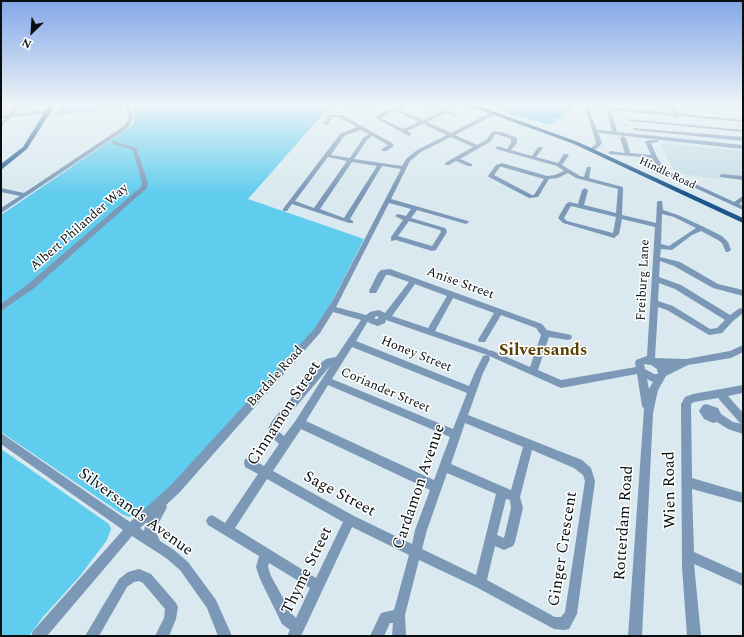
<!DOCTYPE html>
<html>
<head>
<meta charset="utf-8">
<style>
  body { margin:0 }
  #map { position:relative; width:744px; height:637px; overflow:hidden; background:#d9e9ef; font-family:Spectral,serif }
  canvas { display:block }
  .frame { position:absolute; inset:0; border:2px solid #090f11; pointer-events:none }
  .north { position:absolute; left:12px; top:12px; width:40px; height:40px; -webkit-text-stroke:3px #fff; paint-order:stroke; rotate:205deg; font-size:11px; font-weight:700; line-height:16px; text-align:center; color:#090f11 }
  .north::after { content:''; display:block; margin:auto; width:14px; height:18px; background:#090f11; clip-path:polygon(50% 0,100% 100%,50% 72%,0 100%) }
</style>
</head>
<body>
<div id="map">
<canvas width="744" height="637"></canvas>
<div class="frame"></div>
<div class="north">N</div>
</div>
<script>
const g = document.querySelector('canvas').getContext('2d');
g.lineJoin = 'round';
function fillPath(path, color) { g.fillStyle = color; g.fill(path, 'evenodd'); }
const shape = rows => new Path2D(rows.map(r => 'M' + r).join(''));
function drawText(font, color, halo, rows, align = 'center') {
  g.font = font + ' Spectral,serif'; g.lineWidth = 3; g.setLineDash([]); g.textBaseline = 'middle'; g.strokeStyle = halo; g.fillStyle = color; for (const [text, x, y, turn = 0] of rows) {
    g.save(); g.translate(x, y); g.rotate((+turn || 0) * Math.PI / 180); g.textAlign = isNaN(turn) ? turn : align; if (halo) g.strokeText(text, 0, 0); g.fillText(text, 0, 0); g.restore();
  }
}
const built = shape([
  [660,143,743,151,743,177,717,174,719,179,675,173]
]);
const green = shape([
  [63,105,122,105,123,109,57,115],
  [131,105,331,105,248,199,364,239,326,313,309,336,175,483,140,514,129,517,122,514,1,432,1,215,133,125,135,117],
  [490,105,571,105,572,110,571,112,565,111,565,115,561,119,553,119,556,123,548,124,512,115],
  [1,449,109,524,111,529,107,540,80,576,43,617,29,636,1,636]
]);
const minor = shape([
  [1,105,20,105,13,114,46,110,48,111,39,114,11,117,1,127,1,123,6,118,1,118,1,116,8,115,14,107,1,106,1,105],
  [125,105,129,105,133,118,128,128,1,213,1,208,20,196,1,192,1,188,24,193,124,126,129,118,125,105],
  [346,105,352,105,358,107,364,105,371,105,358,110,346,105],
  [401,105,407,105,399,109,423,120,442,111,429,105,435,105,458,114,458,115,456,116,446,113,427,122,451,133,492,112,496,112,496,114,455,135,477,145,486,140,493,131,502,132,517,138,517,143,511,150,532,156,538,147,542,147,543,148,536,157,558,163,564,154,568,154,569,155,562,165,580,176,584,177,587,167,591,167,589,178,623,187,622,215,656,223,657,202,658,201,662,201,663,210,678,215,704,227,722,236,728,242,731,250,728,252,726,252,722,243,718,240,701,231,692,235,672,250,661,249,660,257,680,262,718,284,743,290,743,296,713,288,674,266,660,261,659,277,681,285,730,315,740,308,743,309,743,313,733,321,722,333,709,335,667,310,658,307,655,358,686,359,730,351,743,345,743,352,731,358,688,365,666,376,658,390,653,413,642,636,628,636,644,409,642,406,637,374,561,388,487,355,486,354,484,354,386,320,385,323,378,326,369,323,368,321,356,341,469,386,475,372,483,356,486,355,489,356,490,359,483,373,468,415,582,460,591,468,595,481,577,614,569,629,564,630,554,629,476,587,419,560,405,615,406,636,392,636,393,623,390,623,384,636,370,636,381,613,394,610,409,555,352,527,301,636,287,636,290,630,282,624,260,579,256,567,259,556,208,525,206,521,208,517,212,515,225,523,258,474,245,467,244,463,245,459,249,458,264,466,279,444,271,437,269,434,268,429,272,421,322,362,326,359,336,357,361,320,333,312,320,333,179,493,166,505,167,507,165,511,157,526,156,532,160,541,174,550,188,562,216,600,232,636,218,636,207,608,180,570,166,558,132,536,47,636,31,636,33,631,123,530,1,444,1,433,130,522,171,485,314,329,333,300,401,169,382,166,350,219,353,221,353,223,349,223,292,204,287,211,283,211,283,209,340,134,357,127,339,117,333,117,327,125,323,124,330,115,342,115,392,143,394,146,386,151,382,151,382,149,388,145,372,136,367,140,354,159,402,166,406,159,417,150,447,135,423,124,407,131,412,134,409,136,376,118,378,114,401,105],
  [395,110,419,122,403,129,381,118,395,110],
  [361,130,369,134,363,138,350,158,331,155,344,136,361,130],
  [496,134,511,139,511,143,507,149,498,146,495,148,496,149,557,166,564,171,555,175,547,176,502,163,496,165,488,176,489,177,529,198,538,197,549,179,558,178,568,173,576,178,618,189,616,213,584,205,588,190,585,188,582,190,578,204,569,202,566,204,558,218,563,223,614,238,619,234,622,219,655,227,647,356,636,360,635,363,636,367,561,380,538,370,549,337,568,340,571,339,572,337,571,335,547,330,542,324,390,269,381,270,378,273,369,291,370,293,376,293,386,275,389,275,409,282,385,313,379,310,370,312,366,315,336,307,389,203,411,209,406,216,398,214,395,216,403,220,391,237,391,241,396,240,432,251,436,250,447,232,446,229,445,228,411,218,417,210,466,224,469,222,468,221,391,199,410,161,421,152,451,137,473,147,445,163,445,165,449,165,456,161,468,166,472,166,472,164,460,159,490,142,496,134],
  [328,157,347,161,314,208,295,201,328,157],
  [352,162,377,166,344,218,320,209,352,162],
  [500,167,502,167,544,179,534,195,532,195,494,175,500,167],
  [571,206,616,217,613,233,567,221,564,218,571,206],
  [662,214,674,217,696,228,669,246,661,244,662,214],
  [409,221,440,230,441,232,432,246,398,236,409,221],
  [659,283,675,289,725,320,717,328,710,329,673,306,658,301,659,283],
  [415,284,447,296,428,328,392,316,415,284],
  [453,298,494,313,479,338,478,340,479,342,485,342,501,315,536,328,541,335,530,367,493,351,488,350,487,349,435,331,453,298],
  [378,316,378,319,375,319,375,317,378,316],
  [352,347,467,393,453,429,332,379,352,347],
  [644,364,651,365,657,369,658,374,654,374,645,369,644,364],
  [331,365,296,420,284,436,278,431,279,427,331,365],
  [647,379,653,382,649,389,647,379],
  [328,385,450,437,434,480,306,421,328,385],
  [465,423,523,447,511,490,451,464,465,423],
  [301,429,430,490,415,530,412,544,354,516,273,471,301,429],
  [532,450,574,468,583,475,585,481,565,612,561,617,555,617,487,580,495,546,504,550,513,546,515,542,523,508,520,497,532,450],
  [447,473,496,494,476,575,422,549,427,530,447,473],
  [267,479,343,522,316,578,235,528,267,479],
  [506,499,510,500,511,508,504,538,497,535,506,499],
  [147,522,145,526,144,531,140,528,147,522],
  [269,563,310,588,296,618,292,614,271,576,268,567,269,563],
  [584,105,605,106,605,105,609,105,610,107,672,113,669,108,654,105,672,105,676,113,743,120,743,122,678,116,678,118,676,118,673,116,611,110,617,132,743,145,743,149,598,133,602,142,600,146,593,151,589,151,589,149,595,145,596,142,584,105],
  [589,108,606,109,612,131,597,130,589,108],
  [679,105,696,105,723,108,725,109,723,110,679,105],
  [727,105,743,105,743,107,729,106,727,105],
  [629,119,743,130,743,132,631,121,629,121,629,119],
  [633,128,743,137,743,141,635,130,633,129,633,128],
  [623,136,626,138,630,153,651,155,645,142,648,140,658,140,658,142,651,143,657,157,665,170,734,202,743,196,743,201,739,204,743,206,743,210,661,172,652,158,609,154,608,153,611,151,625,153,620,138,623,136],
  [114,141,134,147,137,150,148,183,147,188,33,289,1,311,1,304,27,285,141,187,142,183,133,151,130,149,112,144,112,142,114,141],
  [722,174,743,176,743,180,720,177,719,176,722,174],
  [743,385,743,393,728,396,743,413,743,434,728,429,717,422,713,423,704,419,699,411,703,405,706,404,718,408,721,414,733,422,743,424,740,423,718,398,694,402,691,404,692,478,743,493,743,503,692,489,694,552,743,574,743,586,694,564,701,636,687,636,682,567,681,404,685,397,693,394,743,385],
  [139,569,151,574,176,603,178,607,176,619,169,636,155,636,164,618,165,609,143,583,139,581,134,582,127,587,99,636,85,636,119,579,128,572,139,569]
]);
const major = shape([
  [49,105,55,105,27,149,1,170,1,164,23,147,49,105],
  [467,105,476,105,578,142,743,218,743,223,574,144,467,105]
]);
const farStreetnames = [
  ["Hindle Road",667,174,25]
];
const streetNames = [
  ["Albert Philander Way",80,228,-41],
  ["Freiburg Lane",644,280,-87],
  ["Anise Street",460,284,20],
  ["Honey Street",416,355,22],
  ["Bardale Road",276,377,-48],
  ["Coriander Street",385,391,23]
];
const nearStreetnames = [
  ["Cinnamon Street",285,414,-57],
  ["Cardamon Avenue",420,487,-71],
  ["Wien Road",671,490,-91],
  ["Sage Street",339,495,28],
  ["Silversands Avenue",135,513,36],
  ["Rotterdam Road",625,523,-86],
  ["Ginger Crescent",564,549,-81],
  ["Thyme Street",308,571,-64]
];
const districtNames = [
  ["Silversands",543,352]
];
fillPath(built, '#c5dde6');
fillPath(green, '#60ccee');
fillPath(minor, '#7b98b7');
fillPath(major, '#1c568b');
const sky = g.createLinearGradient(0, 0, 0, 194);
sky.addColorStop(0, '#82a6e7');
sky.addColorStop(0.54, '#eef5f8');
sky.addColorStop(1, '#eef5f800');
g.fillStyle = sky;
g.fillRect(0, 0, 744, 194);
drawText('11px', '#090f11', '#fff', farStreetnames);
drawText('13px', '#090f11', '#fff', streetNames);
drawText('16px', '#090f11', '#fff', nearStreetnames);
drawText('bold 17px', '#5a4001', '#fff', districtNames);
</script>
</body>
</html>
